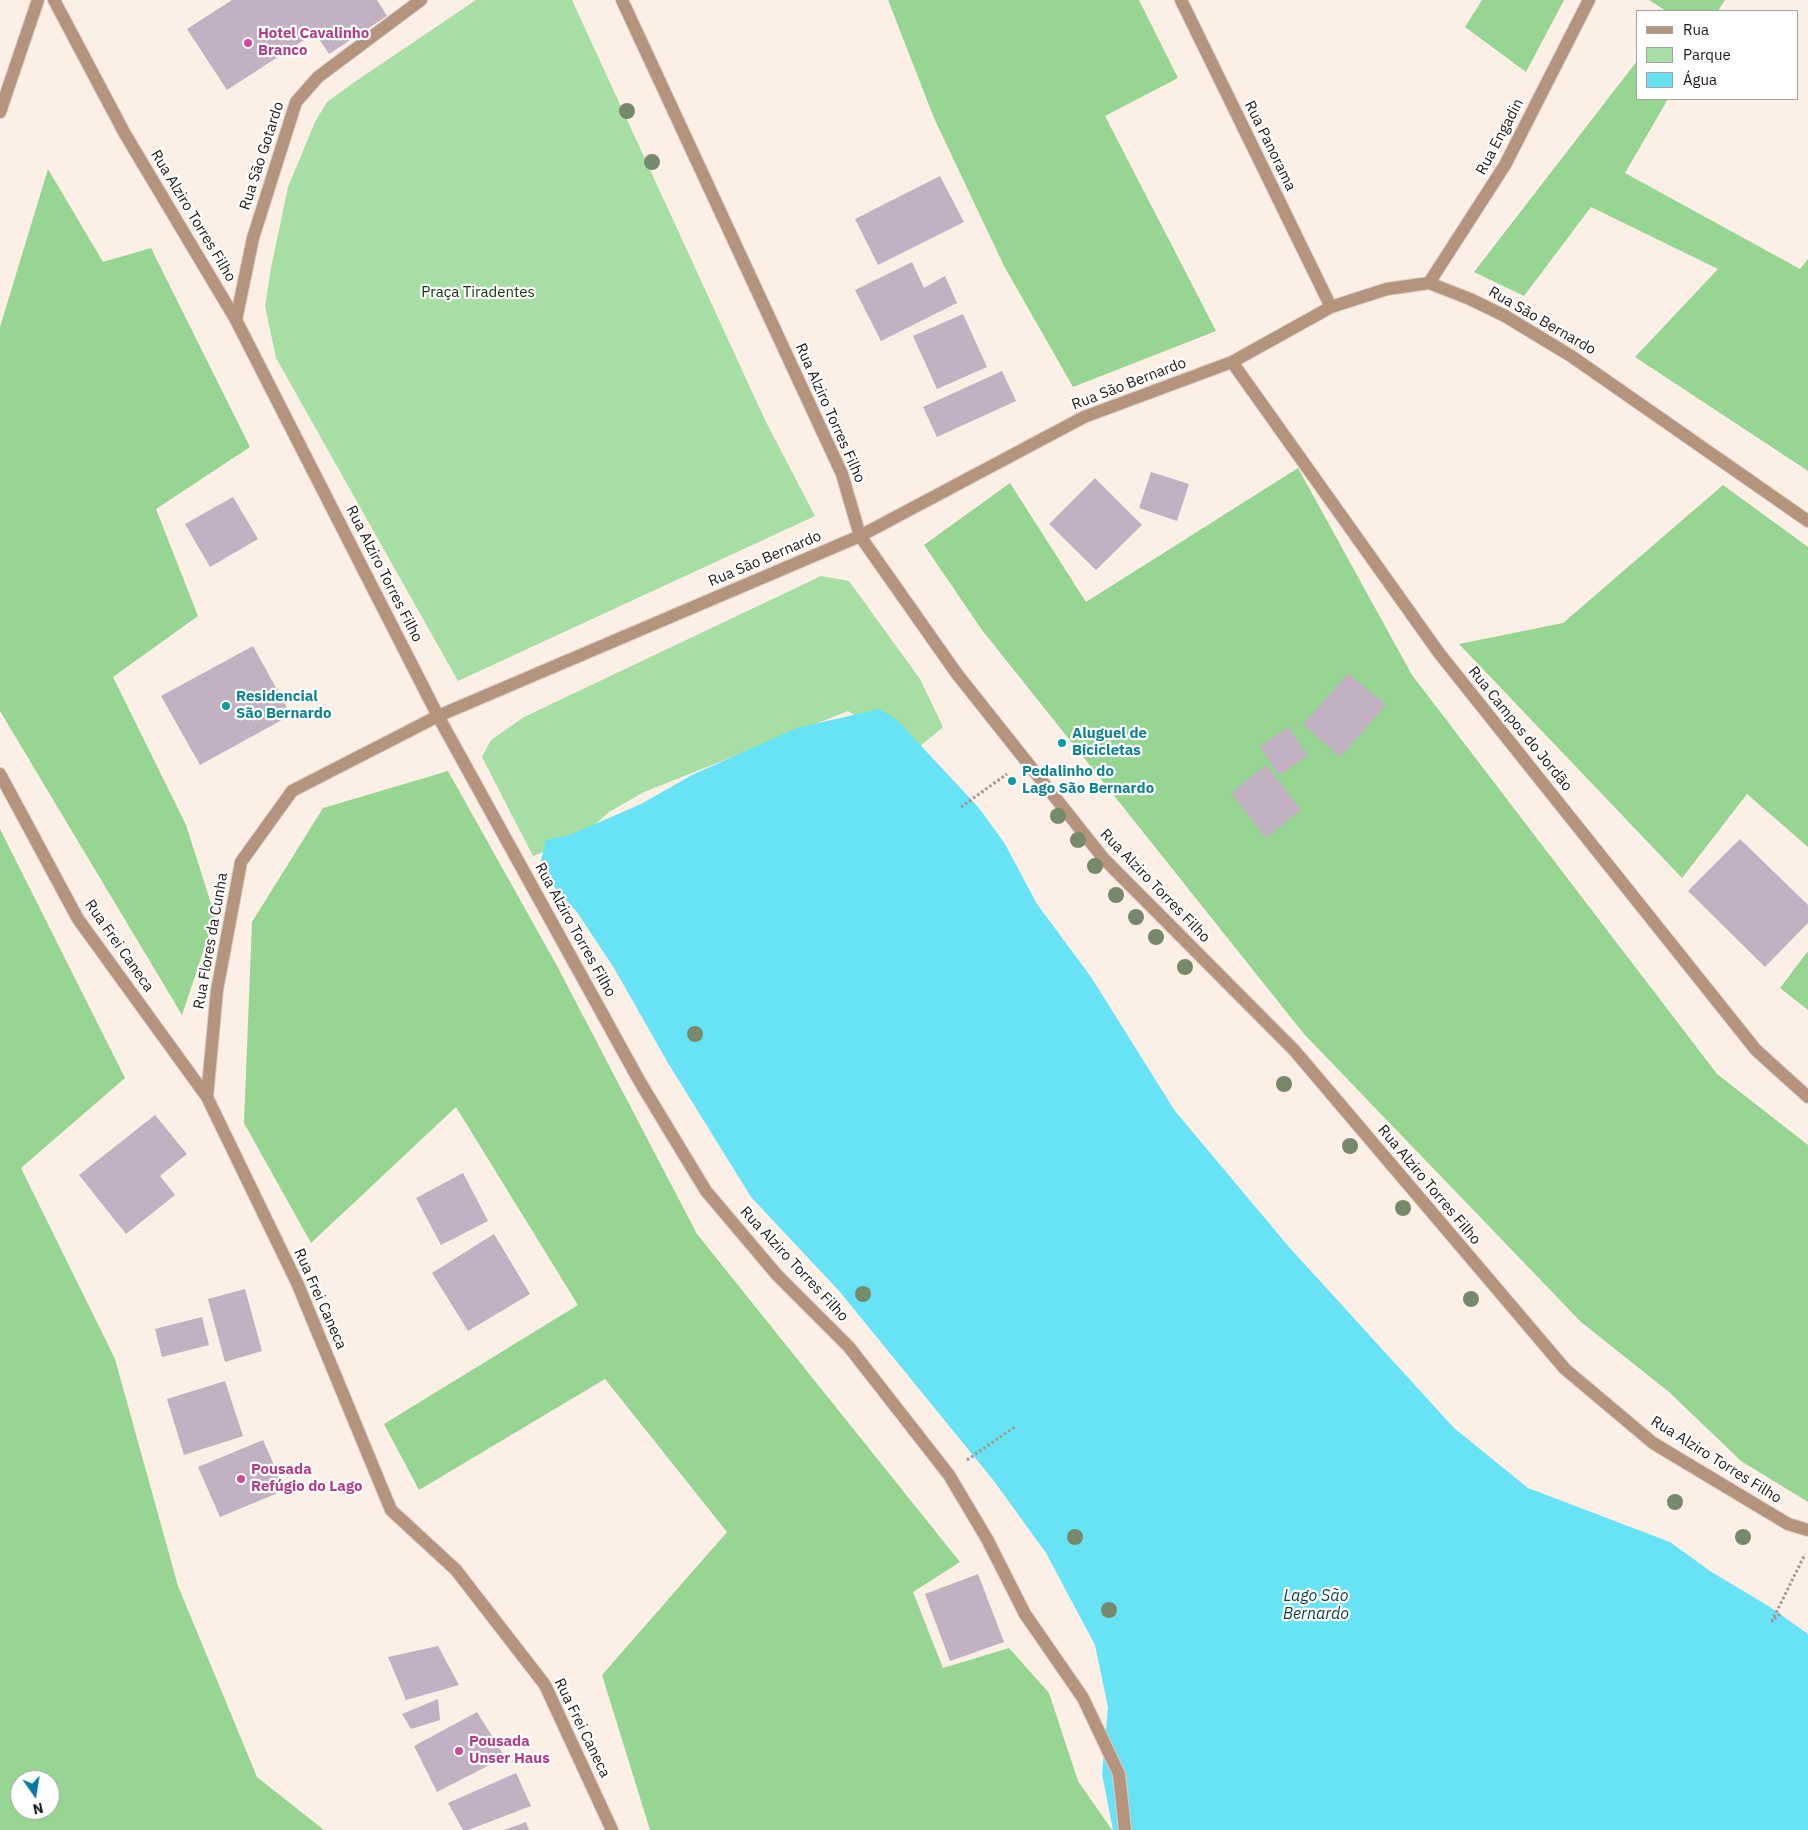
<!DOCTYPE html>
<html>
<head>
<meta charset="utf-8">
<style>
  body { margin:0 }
  #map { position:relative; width:1808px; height:1830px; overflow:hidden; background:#fcefe6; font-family:"IBM Plex Sans",sans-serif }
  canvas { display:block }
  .legend { position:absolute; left:1636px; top:10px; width:162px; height:90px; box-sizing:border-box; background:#fff; border:1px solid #a5a2a0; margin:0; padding:6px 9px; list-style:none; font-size:15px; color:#1e1712 }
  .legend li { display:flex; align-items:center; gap:10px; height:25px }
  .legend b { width:25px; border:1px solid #a5a2a0 }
  .north { position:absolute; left:10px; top:1770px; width:50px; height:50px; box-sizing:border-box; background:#fff; border:1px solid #a5a2a0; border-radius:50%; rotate:167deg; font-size:14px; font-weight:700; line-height:20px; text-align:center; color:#1e1712 }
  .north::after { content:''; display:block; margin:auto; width:18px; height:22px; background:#0877a1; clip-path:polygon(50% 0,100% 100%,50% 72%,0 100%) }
</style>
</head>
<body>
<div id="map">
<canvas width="1808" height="1830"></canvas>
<ul class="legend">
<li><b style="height:6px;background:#b5947e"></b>Rua</li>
<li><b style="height:14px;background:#a7dea3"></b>Parque</li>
<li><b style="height:14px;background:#67e3f5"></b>Água</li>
</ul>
<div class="north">N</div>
</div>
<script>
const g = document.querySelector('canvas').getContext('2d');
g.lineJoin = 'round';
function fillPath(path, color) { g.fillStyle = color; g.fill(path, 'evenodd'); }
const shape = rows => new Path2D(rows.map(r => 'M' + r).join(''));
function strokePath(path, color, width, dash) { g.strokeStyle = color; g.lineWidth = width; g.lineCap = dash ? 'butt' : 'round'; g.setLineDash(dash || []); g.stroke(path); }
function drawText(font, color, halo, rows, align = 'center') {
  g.font = font + ' "IBM Plex Sans",sans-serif'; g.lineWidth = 4.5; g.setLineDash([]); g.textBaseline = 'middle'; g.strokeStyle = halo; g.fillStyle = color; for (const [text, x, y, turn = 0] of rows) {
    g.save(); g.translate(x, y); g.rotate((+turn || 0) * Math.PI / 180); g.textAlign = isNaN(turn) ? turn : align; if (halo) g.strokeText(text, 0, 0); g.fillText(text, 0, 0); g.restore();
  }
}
const green = shape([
  [476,0,572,0,765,420,815,516,458,681,276,358,265,306,271,268,288,187,315,122,327,102,356,81],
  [821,576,849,581,920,679,943,727,912,753,848,711,644,792,609,812,580,838,533,856,482,757,491,740,524,717]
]);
const forest = shape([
  [888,0,1139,0,1178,78,1105,116,1216,331,1073,387,1004,266,934,118],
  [1482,0,1564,0,1526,72,1465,27],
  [1649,0,1725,0,1718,11,1666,11],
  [1637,61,1637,99,1668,99,1625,173,1800,269,1808,259,1808,471,1635,357,1718,269,1591,207,1524,296,1474,272],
  [48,169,103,262,151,248,250,447,156,509,198,616,113,677,186,825,215,916,182,1015,0,711,0,327],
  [1298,468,1412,675,1717,1074,1808,1145,1808,1502,1741,1461,1669,1392,1581,1322,1304,1034,982,630,924,545,1010,483,1086,602],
  [1723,485,1808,547,1808,847,1747,794,1682,878,1459,644,1563,623],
  [448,771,556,964,697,1234,960,1562,913,1592,943,1668,1009,1648,1049,1693,1078,1781,1112,1830,650,1830,602,1675,727,1532,605,1379,419,1490,384,1424,578,1305,456,1107,311,1243,244,1123,252,922,323,808],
  [0,829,125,1078,21,1168,115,1359,178,1586,257,1777,324,1830,0,1830],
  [20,1780,50,1780,50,1810,20,1810],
  [1808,951,1808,1010,1780,988]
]);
const water = shape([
  [879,709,897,720,979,808,1005,844,1037,904,1091,977,1175,1111,1289,1247,1454,1428,1528,1488,1670,1542,1710,1571,1770,1607,1808,1634,1808,1830,1113,1830,1102,1774,1108,1707,1095,1645,1046,1553,994,1481,840,1292,751,1197,668,1063,614,968,577,912,548,880,541,860,546,840,570,835,641,804,692,775,797,728]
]);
const building = shape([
  [232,0,377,0,387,16,329,54,315,33,227,90,187,29],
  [940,176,964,222,878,265,855,219],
  [912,262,924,288,945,276,957,303,881,341,855,290],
  [963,314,987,367,937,389,913,336],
  [1002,371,1016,401,937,437,923,407],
  [1151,472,1189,484,1177,521,1139,508],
  [1095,478,1142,525,1096,570,1049,524],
  [233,497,258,539,210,567,185,524],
  [253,646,291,715,200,765,161,696],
  [1348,673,1386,705,1340,757,1303,724],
  [1288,727,1308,756,1279,775,1260,746],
  [1266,765,1301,810,1266,838,1231,793],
  [1740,839,1808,905,1808,923,1765,967,1688,891],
  [155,1115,187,1154,160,1176,175,1195,126,1234,79,1175],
  [463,1173,488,1221,441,1245,416,1198],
  [494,1234,530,1294,468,1331,432,1273],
  [245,1289,262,1351,225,1362,208,1299],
  [202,1317,209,1345,162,1357,155,1329],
  [225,1381,243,1436,184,1455,167,1399],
  [263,1440,285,1490,220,1517,198,1467],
  [978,1574,1004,1642,950,1661,925,1594],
  [438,1646,459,1685,406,1700,388,1657],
  [438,1699,440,1720,411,1729,402,1714],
  [477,1712,505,1757,437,1792,414,1746],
  [516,1773,531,1806,468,1830,463,1830,448,1803],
  [526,1822,529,1830,504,1830]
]);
const path = shape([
  [961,807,1007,774],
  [967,1460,1016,1426],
  [1780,1614,1772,1621,1805,1554]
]);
const minor = shape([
  [54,0,125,134,236,320,438,716,640,1082,706,1191,777,1275,849,1347,949,1475,987,1539,1025,1614,1083,1698,1119,1774,1125,1830],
  [622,0,842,474,860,536,957,674,1104,859,1294,1050,1565,1369,1653,1443,1788,1524,1808,1530],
  [1181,0,1331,307],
  [0,112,38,0],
  [1429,283,1505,165,1589,0],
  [236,320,253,238,296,102,318,77,421,0],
  [1232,362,1439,653,1756,1050,1808,1097],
  [0,774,78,919,207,1097,298,1285,391,1510,456,1570,545,1685,612,1830],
  [207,1097,217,990,241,862,292,791,438,716,860,536,1084,417,1232,362,1331,307,1387,289,1429,283,1470,299,1505,316,1571,356,1808,521]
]);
const trees = [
  [627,111],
  [652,162],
  [1058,816],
  [1078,840],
  [1095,866],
  [1116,895],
  [1136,917],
  [1156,937],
  [1185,967],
  [695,1034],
  [1284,1084],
  [1350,1146],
  [1403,1208],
  [863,1294],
  [1471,1299],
  [1675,1502],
  [1075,1537],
  [1743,1537],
  [1109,1610]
];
const markers = [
  [248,43,5,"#d1479c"],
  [226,706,5,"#0f9aa8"],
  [1062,743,5,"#0f9aa8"],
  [1012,781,5,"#0f9aa8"],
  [241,1479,5,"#d1479c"],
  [459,1751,5,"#d1479c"]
];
const hotelNames = [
  ["Hotel Cavalinho",258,34],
  ["Branco",258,51],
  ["Pousada",251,1470],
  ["Refúgio do Lago",251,1487],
  ["Pousada",469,1742],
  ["Unser Haus",469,1759]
];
const streetNames = [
  ["Rua Engadin",1500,137,-62],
  ["Rua Panorama",1270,146,64],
  ["Rua São Gotardo",262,156,-72],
  ["Rua Alziro Torres Filho",193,216,59],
  ["Rua São Bernardo",1542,321,30],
  ["Rua São Bernardo",1129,384,-21],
  ["Rua Alziro Torres Filho",830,413,66],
  ["Rua São Bernardo",765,559,-23],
  ["Rua Alziro Torres Filho",384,574,63],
  ["Rua Campos do Jordão",1520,729,51],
  ["Rua Alziro Torres Filho",1155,886,46],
  ["Rua Alziro Torres Filho",575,930,61],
  ["Rua Flores da Cunha",211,941,-80],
  ["Rua Frei Caneca",119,946,55],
  ["Rua Alziro Torres Filho",1429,1185,50],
  ["Rua Alziro Torres Filho",794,1264,47],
  ["Rua Frei Caneca",320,1299,66],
  ["Rua Alziro Torres Filho",1716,1460,32],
  ["Rua Frei Caneca",582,1728,64]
];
const parkNames = [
  ["Praça Tiradentes",478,293]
];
const cultureNames = [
  ["Residencial",236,697],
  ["São Bernardo",236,714],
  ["Aluguel de",1072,734],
  ["Bicicletas",1072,751],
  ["Pedalinho do",1022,772],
  ["Lago São Bernardo",1022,789]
];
const waterNames = [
  ["Lago São",1316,1596],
  ["Bernardo",1316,1614]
];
fillPath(green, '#a7dea3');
fillPath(forest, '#97d592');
fillPath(water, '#67e3f5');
fillPath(building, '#c2b1c3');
strokePath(minor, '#d8ccc4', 14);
strokePath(path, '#a1978f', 3, [2.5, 2.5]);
strokePath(minor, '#b5947e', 12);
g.fillStyle = '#77896c';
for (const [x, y] of trees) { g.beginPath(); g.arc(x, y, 8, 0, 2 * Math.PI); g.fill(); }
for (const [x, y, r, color] of markers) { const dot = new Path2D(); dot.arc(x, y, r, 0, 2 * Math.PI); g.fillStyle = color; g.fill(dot); strokePath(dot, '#fff', 2); }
drawText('bold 15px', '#b23c85', '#fff', hotelNames, 'left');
drawText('15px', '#1e1712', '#fff', streetNames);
drawText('15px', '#0a3509', '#fff', parkNames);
drawText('bold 15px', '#0d838f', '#fff', cultureNames, 'left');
drawText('italic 16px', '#003d44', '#fff', waterNames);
</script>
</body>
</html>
